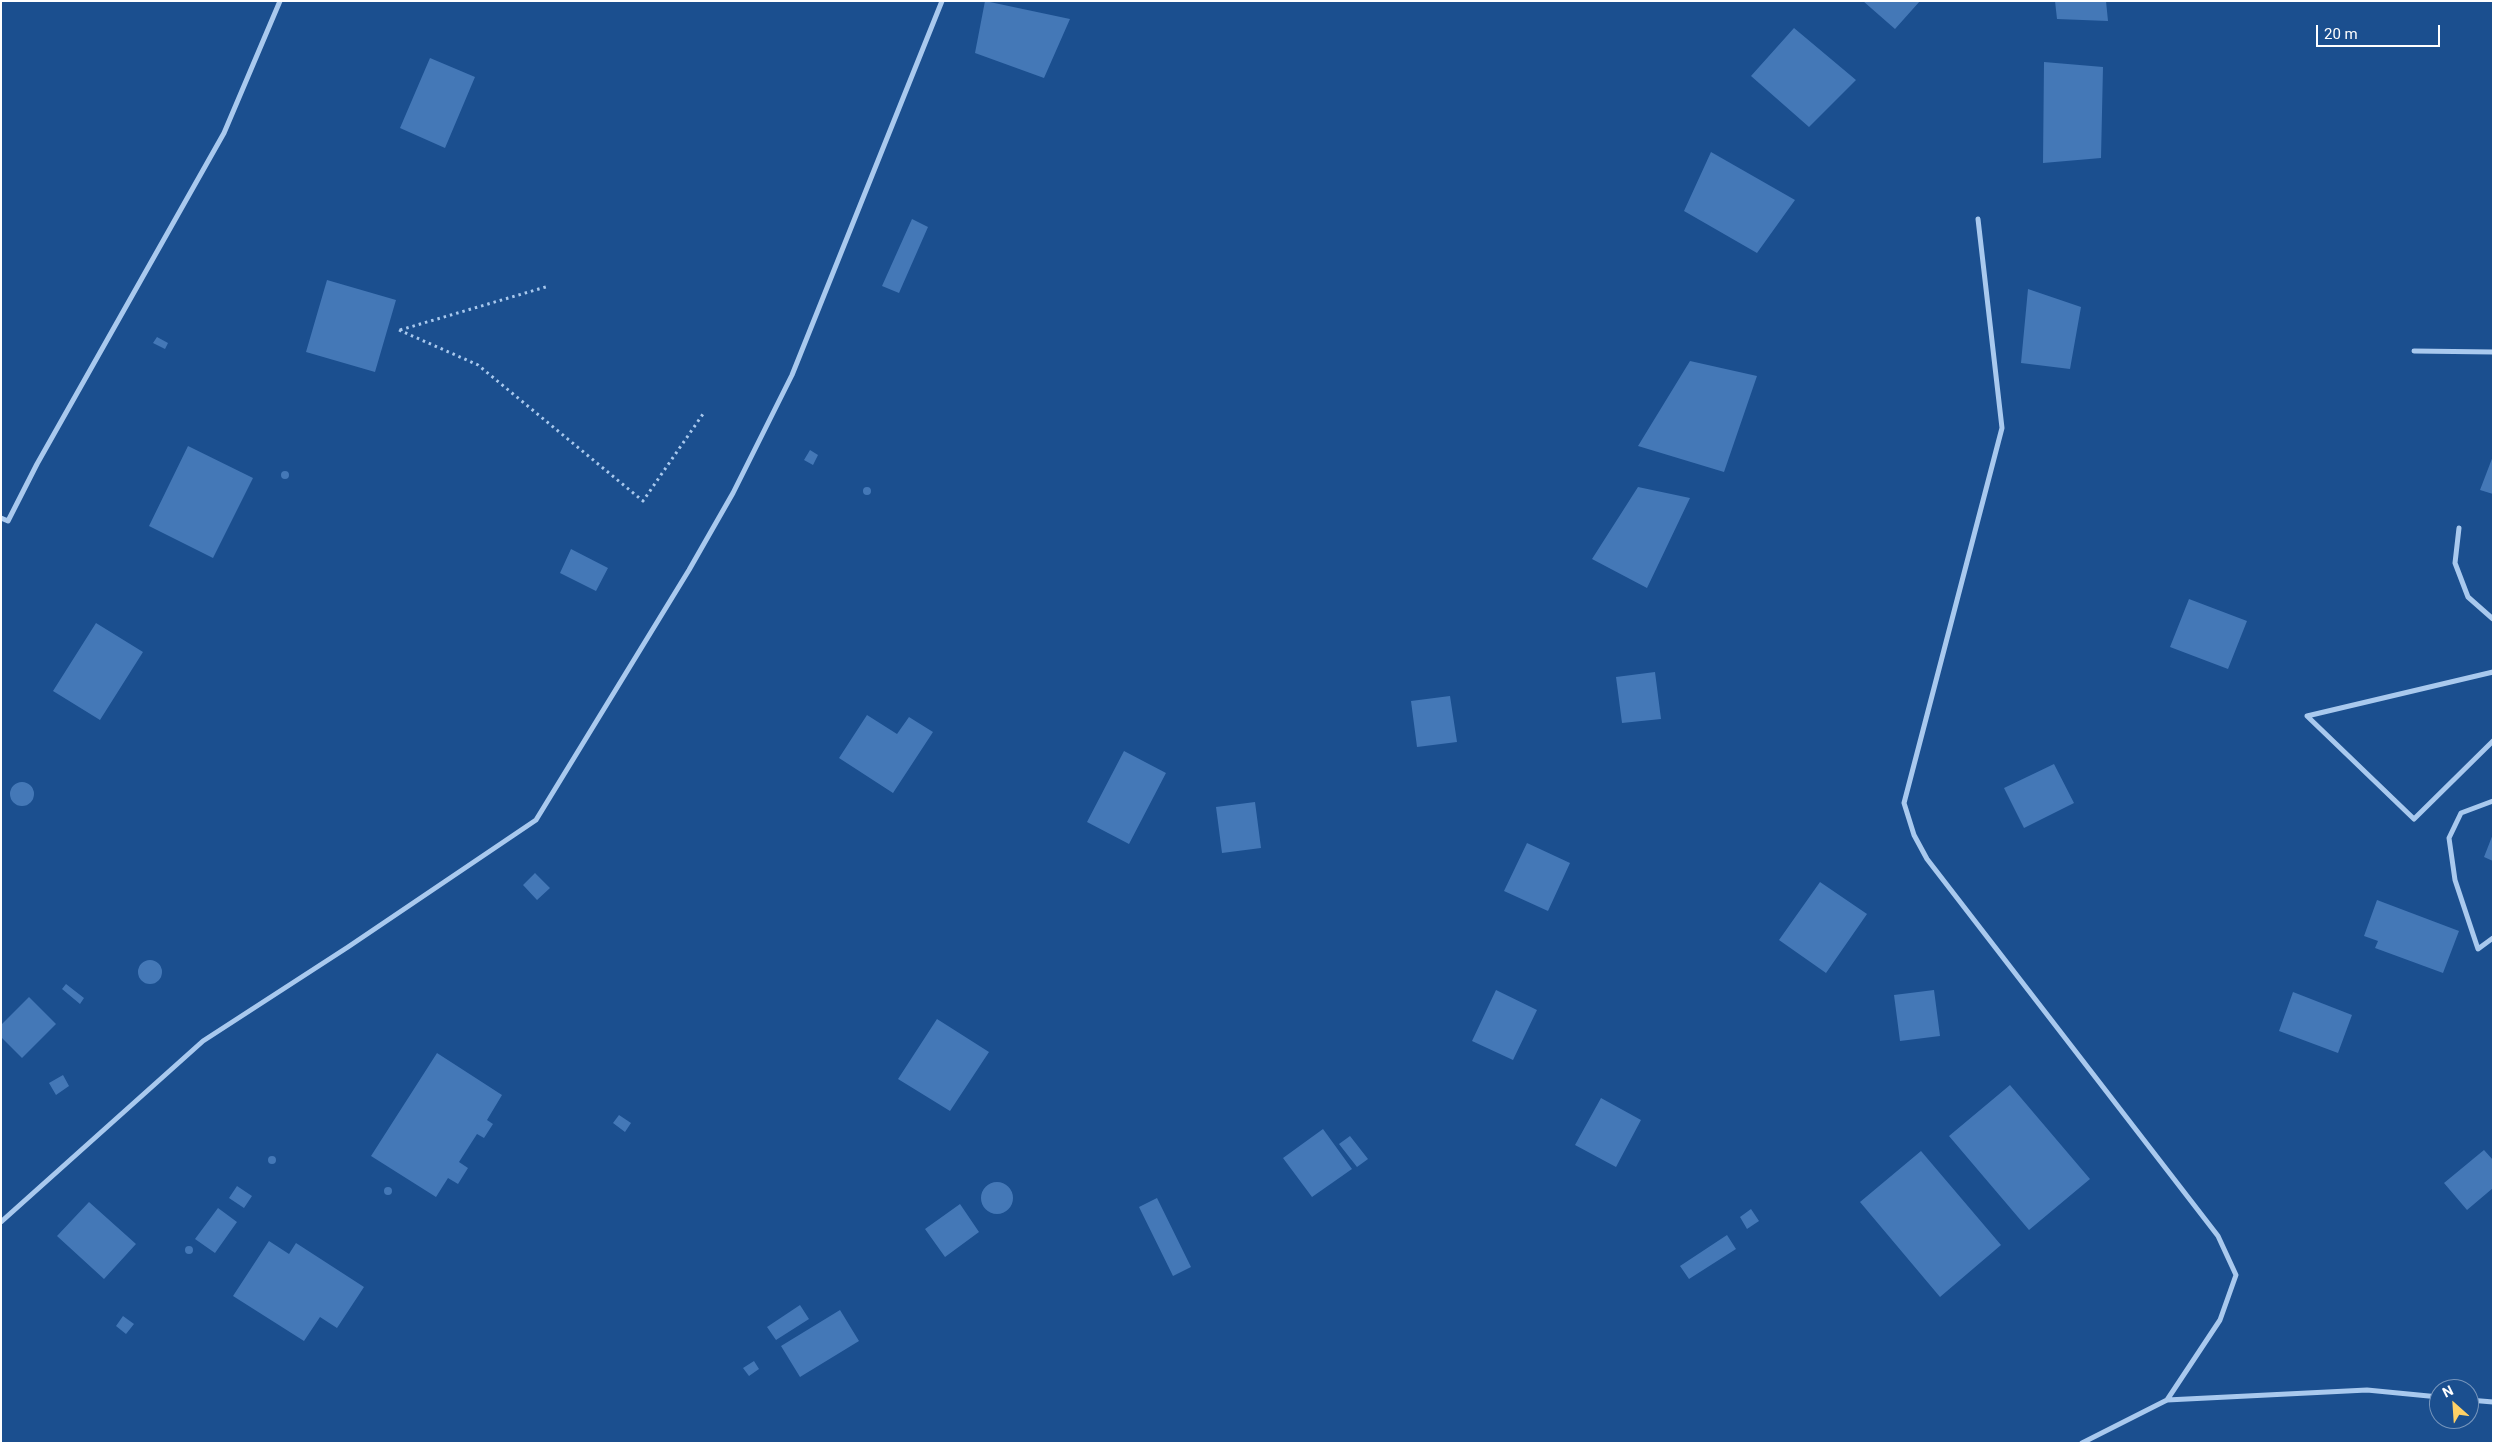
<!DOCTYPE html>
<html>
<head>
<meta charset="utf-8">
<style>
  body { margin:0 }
  #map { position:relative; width:2494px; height:1444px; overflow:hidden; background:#1b4f8f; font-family:Roboto,sans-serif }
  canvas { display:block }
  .frame { position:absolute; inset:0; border:2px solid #fff; pointer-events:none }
  .north { position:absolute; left:2429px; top:1379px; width:50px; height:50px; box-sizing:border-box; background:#1b4f8f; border:1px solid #7695bc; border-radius:50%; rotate:334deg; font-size:14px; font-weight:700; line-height:20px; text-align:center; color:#fff }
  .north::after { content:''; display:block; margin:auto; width:18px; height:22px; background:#ffd166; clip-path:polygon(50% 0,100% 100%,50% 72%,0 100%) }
  .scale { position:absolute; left:2316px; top:25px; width:124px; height:22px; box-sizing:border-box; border:2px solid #fff; border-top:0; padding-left:6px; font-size:15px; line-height:18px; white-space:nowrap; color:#fff; -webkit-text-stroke:4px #1b4f8f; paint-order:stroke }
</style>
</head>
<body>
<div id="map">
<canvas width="2494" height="1444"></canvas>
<div class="frame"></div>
<div class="north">N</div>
<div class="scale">20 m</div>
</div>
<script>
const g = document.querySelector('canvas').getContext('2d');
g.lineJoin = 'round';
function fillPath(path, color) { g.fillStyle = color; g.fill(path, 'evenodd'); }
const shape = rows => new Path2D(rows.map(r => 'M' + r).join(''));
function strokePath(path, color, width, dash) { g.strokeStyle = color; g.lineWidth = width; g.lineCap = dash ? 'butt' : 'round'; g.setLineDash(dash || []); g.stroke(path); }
const building = shape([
  [985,1,1070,19,1044,78,975,53],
  [1863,1,1920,1,1895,29],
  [2055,1,2106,1,2108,21,2057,19],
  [1794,28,1856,80,1809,127,1751,76],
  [430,58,475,77,445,148,400,128],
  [2044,62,2103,67,2101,158,2043,163],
  [1711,152,1795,200,1757,253,1684,211],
  [912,219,928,227,899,293,882,286],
  [327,280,396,300,375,372,306,352],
  [2028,289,2081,307,2070,369,2021,363],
  [157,337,168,343,165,349,153,343],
  [1690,361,1757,376,1724,472,1638,446],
  [188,446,253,478,213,558,149,526],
  [810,450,818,455,813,465,804,460],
  [2493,456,2493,494,2480,490],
  '281 475a4 4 0 1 1 8 0a4 4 0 1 1-8 0Z',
  [1638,487,1690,498,1647,588,1592,559],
  '863 491a4 4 0 1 1 8 0a4 4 0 1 1-8 0Z',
  [571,549,608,568,596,591,560,573],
  [2189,599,2247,621,2228,669,2170,647],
  [96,623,143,652,100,720,53,691],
  [1655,672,1661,719,1622,723,1616,677],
  [1450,696,1457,742,1417,747,1411,701],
  [867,715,897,734,909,717,933,732,893,793,839,758],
  [1124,751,1166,773,1129,844,1087,822],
  [2054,764,2074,803,2024,828,2004,788],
  '10 794a12 12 0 1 1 24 0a12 12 0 1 1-24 0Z',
  [1255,802,1261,848,1222,853,1216,807],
  [2493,834,2493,861,2484,857],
  [1527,843,1570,863,1548,911,1504,891],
  [535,873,550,888,537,900,523,885],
  [1820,882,1867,914,1826,973,1779,940],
  [2377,900,2459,931,2443,973,2375,948,2378,941,2364,936],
  '138 972a12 12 0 1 1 24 0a12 12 0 1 1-24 0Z',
  [66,984,84,998,80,1004,62,989],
  [1496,990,1537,1010,1513,1060,1472,1041],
  [1934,990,1940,1036,1900,1041,1894,995],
  [2293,992,2352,1015,2338,1053,2279,1031],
  [29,997,56,1024,22,1058,1,1037,1,1025],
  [937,1019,989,1052,950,1111,898,1079],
  [437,1053,502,1095,487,1120,493,1124,484,1138,477,1134,459,1162,468,1168,458,1184,448,1178,436,1197,371,1156],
  [63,1075,69,1086,56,1095,49,1083],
  [2010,1085,2090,1179,2029,1230,1949,1136],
  [1601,1098,1641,1120,1616,1167,1575,1145],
  [619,1115,631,1123,625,1132,613,1123],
  [1323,1129,1352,1169,1312,1197,1283,1158],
  [1350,1136,1368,1159,1357,1167,1339,1144],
  [2484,1150,2493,1160,2493,1188,2467,1210,2444,1183],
  [1921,1151,2001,1245,1940,1297,1860,1202],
  '268 1160a4 4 0 1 1 8 0a4 4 0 1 1-8 0Z',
  '981 1198a16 16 0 1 1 32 0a16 16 0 1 1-32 0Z',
  [237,1186,252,1196,244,1208,229,1198],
  '384 1191a4 4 0 1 1 8 0a4 4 0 1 1-8 0Z',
  [1157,1198,1191,1267,1173,1276,1139,1207],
  [89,1202,136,1244,104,1279,57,1236],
  [960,1204,979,1232,945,1257,925,1229],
  [218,1208,237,1222,215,1253,195,1239],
  [1751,1209,1759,1221,1747,1229,1740,1217],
  [1727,1235,1736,1249,1689,1279,1680,1266],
  [269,1241,289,1254,296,1243,364,1287,337,1328,320,1317,304,1341,233,1296],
  '185 1250a4 4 0 1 1 8 0a4 4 0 1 1-8 0Z',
  [800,1305,809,1319,776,1340,767,1327],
  [840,1310,859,1341,800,1377,781,1346],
  [123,1316,134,1324,126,1334,116,1326],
  [754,1361,759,1369,749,1376,743,1368]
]);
const path = shape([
  [399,330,478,365,643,501,703,414],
  [400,330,549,286]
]);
const street = shape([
  [1978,219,2002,428,1904,803,1914,835,1927,859,2218,1236,2236,1275,2220,1320,2167,1400],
  [2414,351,2493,352],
  [1,518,8,521,37,464,224,133,280,1],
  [2459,528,2455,563,2468,597,2493,619],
  [2493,672,2307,716,2414,819,2493,741],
  [2493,801,2461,813,2449,838,2455,880,2478,949,2493,938],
  [1,1222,203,1041,348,947,536,820,689,570,733,493,792,375,942,1],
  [2469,1400,2493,1402],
  [2082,1443,2167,1400,2367,1390,2439,1397]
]);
fillPath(building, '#4478b7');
strokePath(path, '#a9c9ee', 3, [2.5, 4]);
strokePath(street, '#a9c9ee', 5);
</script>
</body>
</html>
